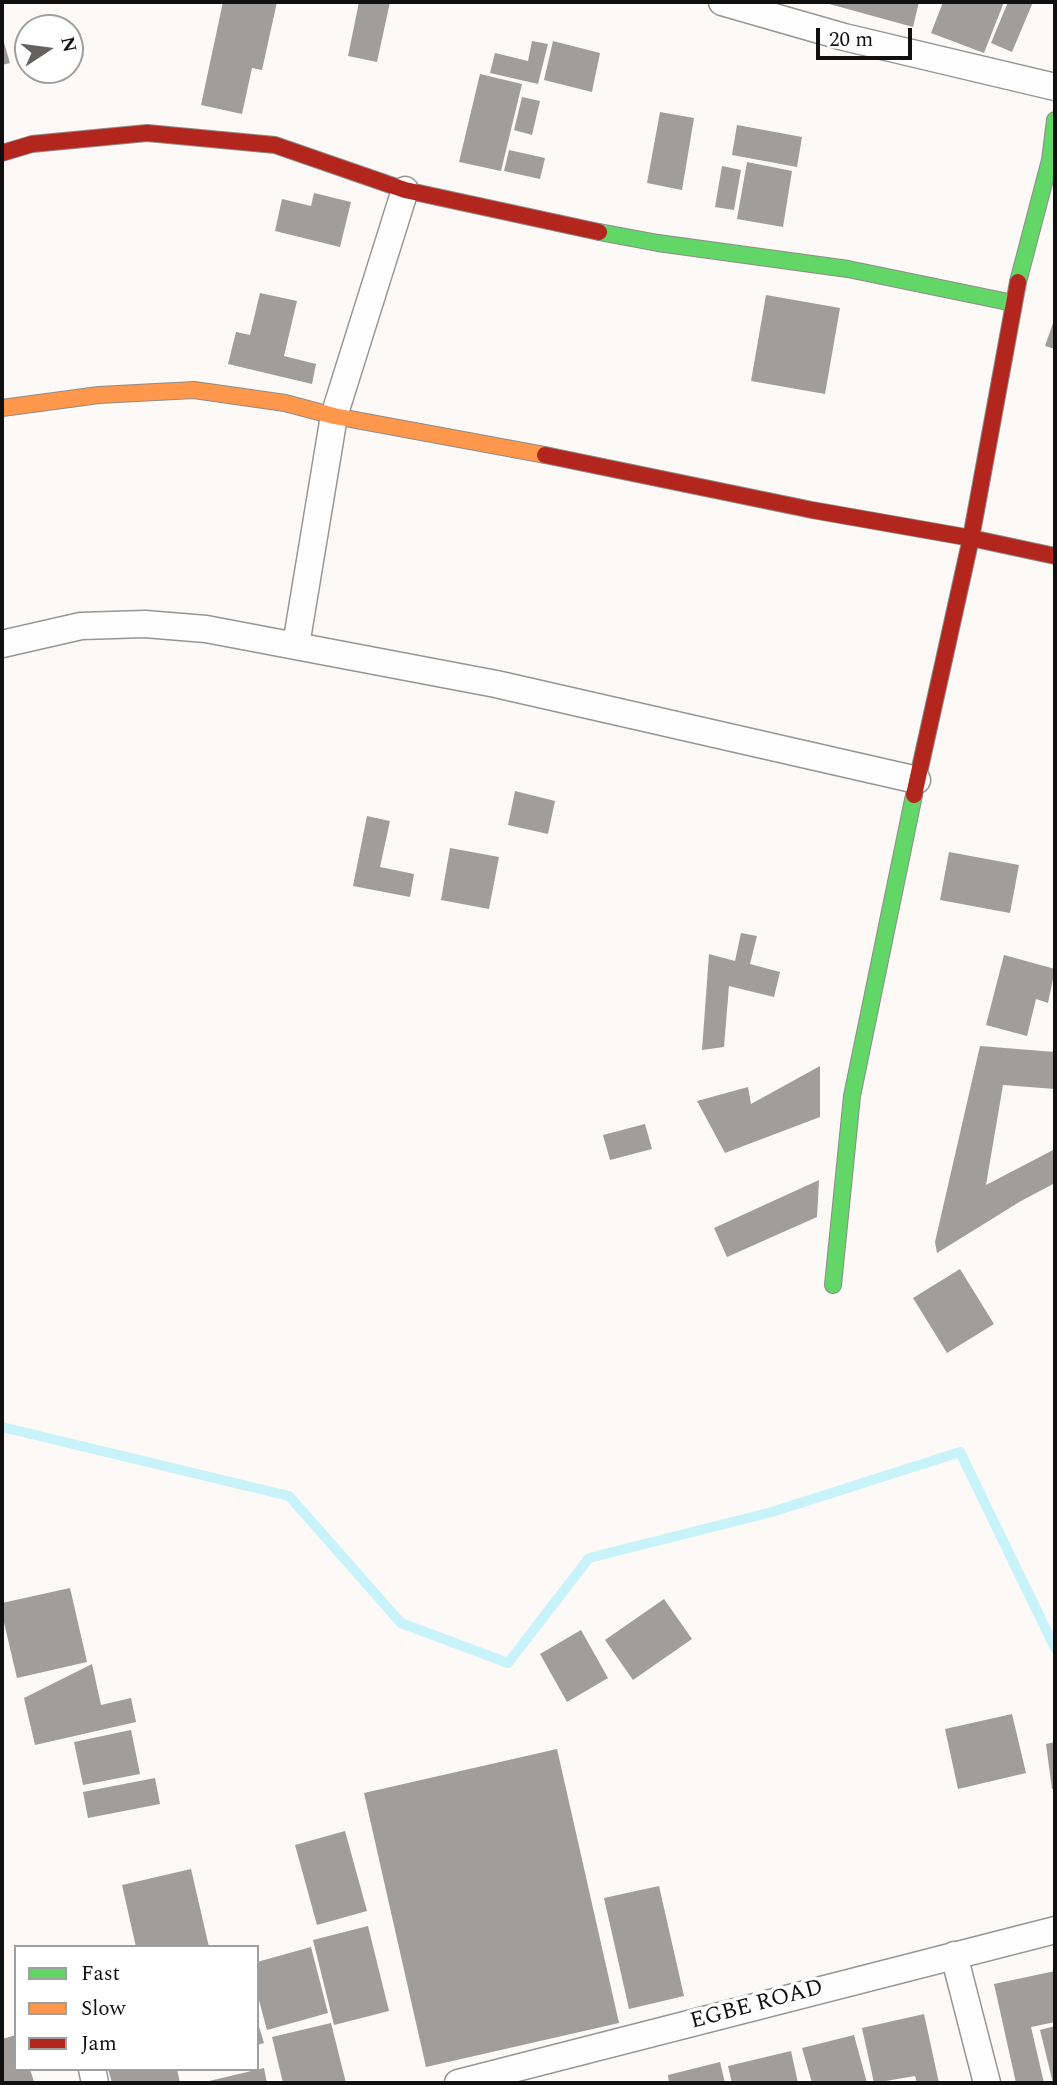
<!DOCTYPE html>
<html>
<head>
<meta charset="utf-8">
<style>
  body { margin:0 }
  #map { position:relative; width:1057px; height:2085px; overflow:hidden; background:#fcf9f6; font-family:Spectral,serif }
  canvas { display:block }
  .frame { position:absolute; inset:0; border:4px solid #101010; pointer-events:none }
  .legend { position:absolute; left:14px; top:1945px; width:245px; height:126px; box-sizing:border-box; background:#fff; border:2px solid #9f9f9f; margin:0; padding:9px 12px; list-style:none; font-size:21px; color:#101010 }
  .legend li { display:flex; align-items:center; gap:14px; height:35px }
  .legend b { width:35px; border:2px solid #9f9f9f }
  .north { position:absolute; left:14px; top:14px; width:70px; height:70px; box-sizing:border-box; background:#fff; border:2px solid #9f9f9f; border-radius:50%; rotate:77deg; font-size:19px; font-weight:700; line-height:28px; text-align:center; color:#101010 }
  .north::after { content:''; display:block; margin:auto; width:24px; height:32px; background:#636260; clip-path:polygon(50% 0,100% 100%,50% 72%,0 100%) }
  .scale { position:absolute; left:816px; top:28px; width:96px; height:32px; box-sizing:border-box; border:4px solid #101010; border-top:0; padding-left:9px; font-size:21px; line-height:24px; white-space:nowrap; color:#101010; -webkit-text-stroke:5px #fff; paint-order:stroke }
</style>
</head>
<body>
<div id="map">
<canvas width="1057" height="2085"></canvas>
<div class="frame"></div>
<ul class="legend">
<li><b style="height:9px;background:#63d668"></b>Fast</li>
<li><b style="height:9px;background:#ff974d"></b>Slow</li>
<li><b style="height:9px;background:#b3261e"></b>Jam</li>
</ul>
<div class="north">N</div>
<div class="scale">20 m</div>
</div>
<script>
const g = document.querySelector('canvas').getContext('2d');
g.lineJoin = 'round';
const shape = rows => new Path2D(rows.map(r => 'M' + r).join(''));
function strokePath(path, color, width, dash) { g.strokeStyle = color; g.lineWidth = width; g.lineCap = dash ? 'butt' : 'round'; g.setLineDash(dash || []); g.stroke(path); }
function fillPath(path, color) { g.fillStyle = color; g.fill(path, 'evenodd'); }
function drawText(font, color, halo, rows, align = 'center') {
  g.font = font + ' Spectral,serif'; g.lineWidth = 7; g.setLineDash([]); g.textBaseline = 'middle'; g.strokeStyle = halo; g.fillStyle = color; for (const [text, x, y, turn = 0] of rows) {
    g.save(); g.translate(x, y); g.rotate((+turn || 0) * Math.PI / 180); g.textAlign = isNaN(turn) ? turn : align; if (halo) g.strokeText(text, 0, 0); g.fillText(text, 0, 0); g.restore();
  }
}
const stream = shape([
  [2,1427,289,1496,401,1623,508,1663,589,1558,772,1512,960,1452,1055,1648]
]);
const building = shape([
  [223,2,277,2,262,70,252,68,242,114,201,105],
  [359,2,390,2,377,62,348,56],
  [822,2,919,2,913,27],
  [943,2,1004,2,984,53,931,33],
  [1008,2,1033,2,1012,52,991,43],
  [2,36,10,63,2,65],
  [532,41,548,44,538,84,490,73,495,53,528,61],
  [553,41,600,53,592,92,544,80],
  [480,74,522,84,501,171,459,162],
  [522,97,540,101,532,135,514,130],
  [660,112,694,118,682,190,647,183],
  [737,125,802,137,797,167,732,155],
  [509,150,545,158,540,179,504,171],
  [747,162,792,171,783,227,737,219],
  [722,166,741,170,734,210,715,207],
  [314,193,351,202,340,247,275,231,282,199,311,206],
  [260,293,297,301,284,356,316,364,312,384,228,364,236,332,250,335],
  [766,295,840,308,825,394,751,381],
  [1053,323,1055,324,1055,349,1045,346],
  [515,791,555,801,548,834,508,825],
  [367,816,390,821,380,867,414,874,410,897,353,886],
  [450,848,499,857,489,909,441,900],
  [949,852,1019,865,1010,913,940,900],
  [741,933,757,936,750,964,780,972,774,997,729,986,724,1047,702,1050,709,954,735,961],
  [1004,955,1055,969,1048,1003,1036,999,1027,1036,986,1025],
  [980,1046,1055,1052,1055,1089,1003,1085,986,1185,1055,1149,1055,1183,1021,1201,937,1253,935,1242],
  [820,1066,820,1117,725,1153,697,1101,748,1087,751,1104],
  [645,1124,652,1149,610,1160,603,1135],
  [819,1180,817,1217,727,1257,714,1228],
  [960,1269,994,1324,947,1353,913,1298],
  [70,1588,87,1662,17,1678,2,1614,2,1603],
  [664,1599,692,1639,633,1680,605,1640],
  [581,1630,608,1678,567,1702,540,1654],
  [92,1664,101,1705,131,1698,136,1722,35,1745,24,1698],
  [1012,1714,1026,1773,958,1789,945,1729],
  [131,1730,140,1774,83,1785,74,1742],
  [1055,1742,1055,1789,1052,1789,1046,1744],
  [557,1749,619,2023,426,2067,364,1793],
  [155,1778,160,1804,88,1818,83,1792],
  [345,1831,367,1911,317,1925,295,1845],
  [191,1869,209,1947,136,1947,122,1885],
  [659,1886,684,1996,629,2009,604,1898],
  [368,1926,389,2011,334,2025,313,1940],
  [311,1947,328,2013,267,2030,257,1993,257,1962],
  [1055,1971,1055,2022,1031,2027,1044,2083,1016,2083,994,1984],
  [924,2014,939,2083,917,2083,915,2076,874,2083,862,2028],
  [257,2020,264,2043,257,2045],
  [331,2023,346,2083,283,2083,272,2037],
  [1055,2026,1055,2083,1053,2083,1040,2030],
  [16,2035,16,2069,30,2069,34,2082,2,2083,2,2039],
  [854,2035,867,2083,812,2083,802,2048],
  [791,2051,798,2083,732,2083,728,2066],
  [720,2062,725,2083,669,2083,668,2075],
  [264,2068,267,2083,205,2083,205,2082],
  [108,2069,177,2069,180,2083,112,2083]
]);
const street = shape([
  [722,2,844,37,1055,87],
  [2,644,81,626,145,624,206,629,496,684,917,780],
  [296,645,334,416,405,190],
  [954,1955,987,2083],
  [92,2069,95,2083],
  [458,2083,1055,1930]
]);
const fast = shape([
  [599,232,658,243,848,269,1013,303],
  [1018,282,1050,160,1055,120],
  [833,1285,852,1096,914,795]
]);
const slow = shape([
  [2,408,99,395,194,390,285,403,334,416,545,455]
]);
const jam = shape([
  [2,153,32,144,147,133,275,145,405,190,599,232],
  [545,455,812,510,971,538,1055,556],
  [914,795,971,538,1018,282]
]);
const streetNames = [
  ["EGBE ROAD",757,2006,-15]
];
strokePath(stream, '#c8f3fa', 10);
fillPath(building, '#a09d9b');
strokePath(street, '#969594', 29);
strokePath(fast, '#8d8c8a', 18);
strokePath(slow, '#8d8c8a', 18);
strokePath(jam, '#8d8c8a', 18);
strokePath(street, '#fffefe', 26);
strokePath(fast, '#63d668', 16);
strokePath(slow, '#ff974d', 16);
strokePath(jam, '#b3261e', 16);
drawText('23px', '#101010', '#fff', streetNames);
</script>
</body>
</html>
